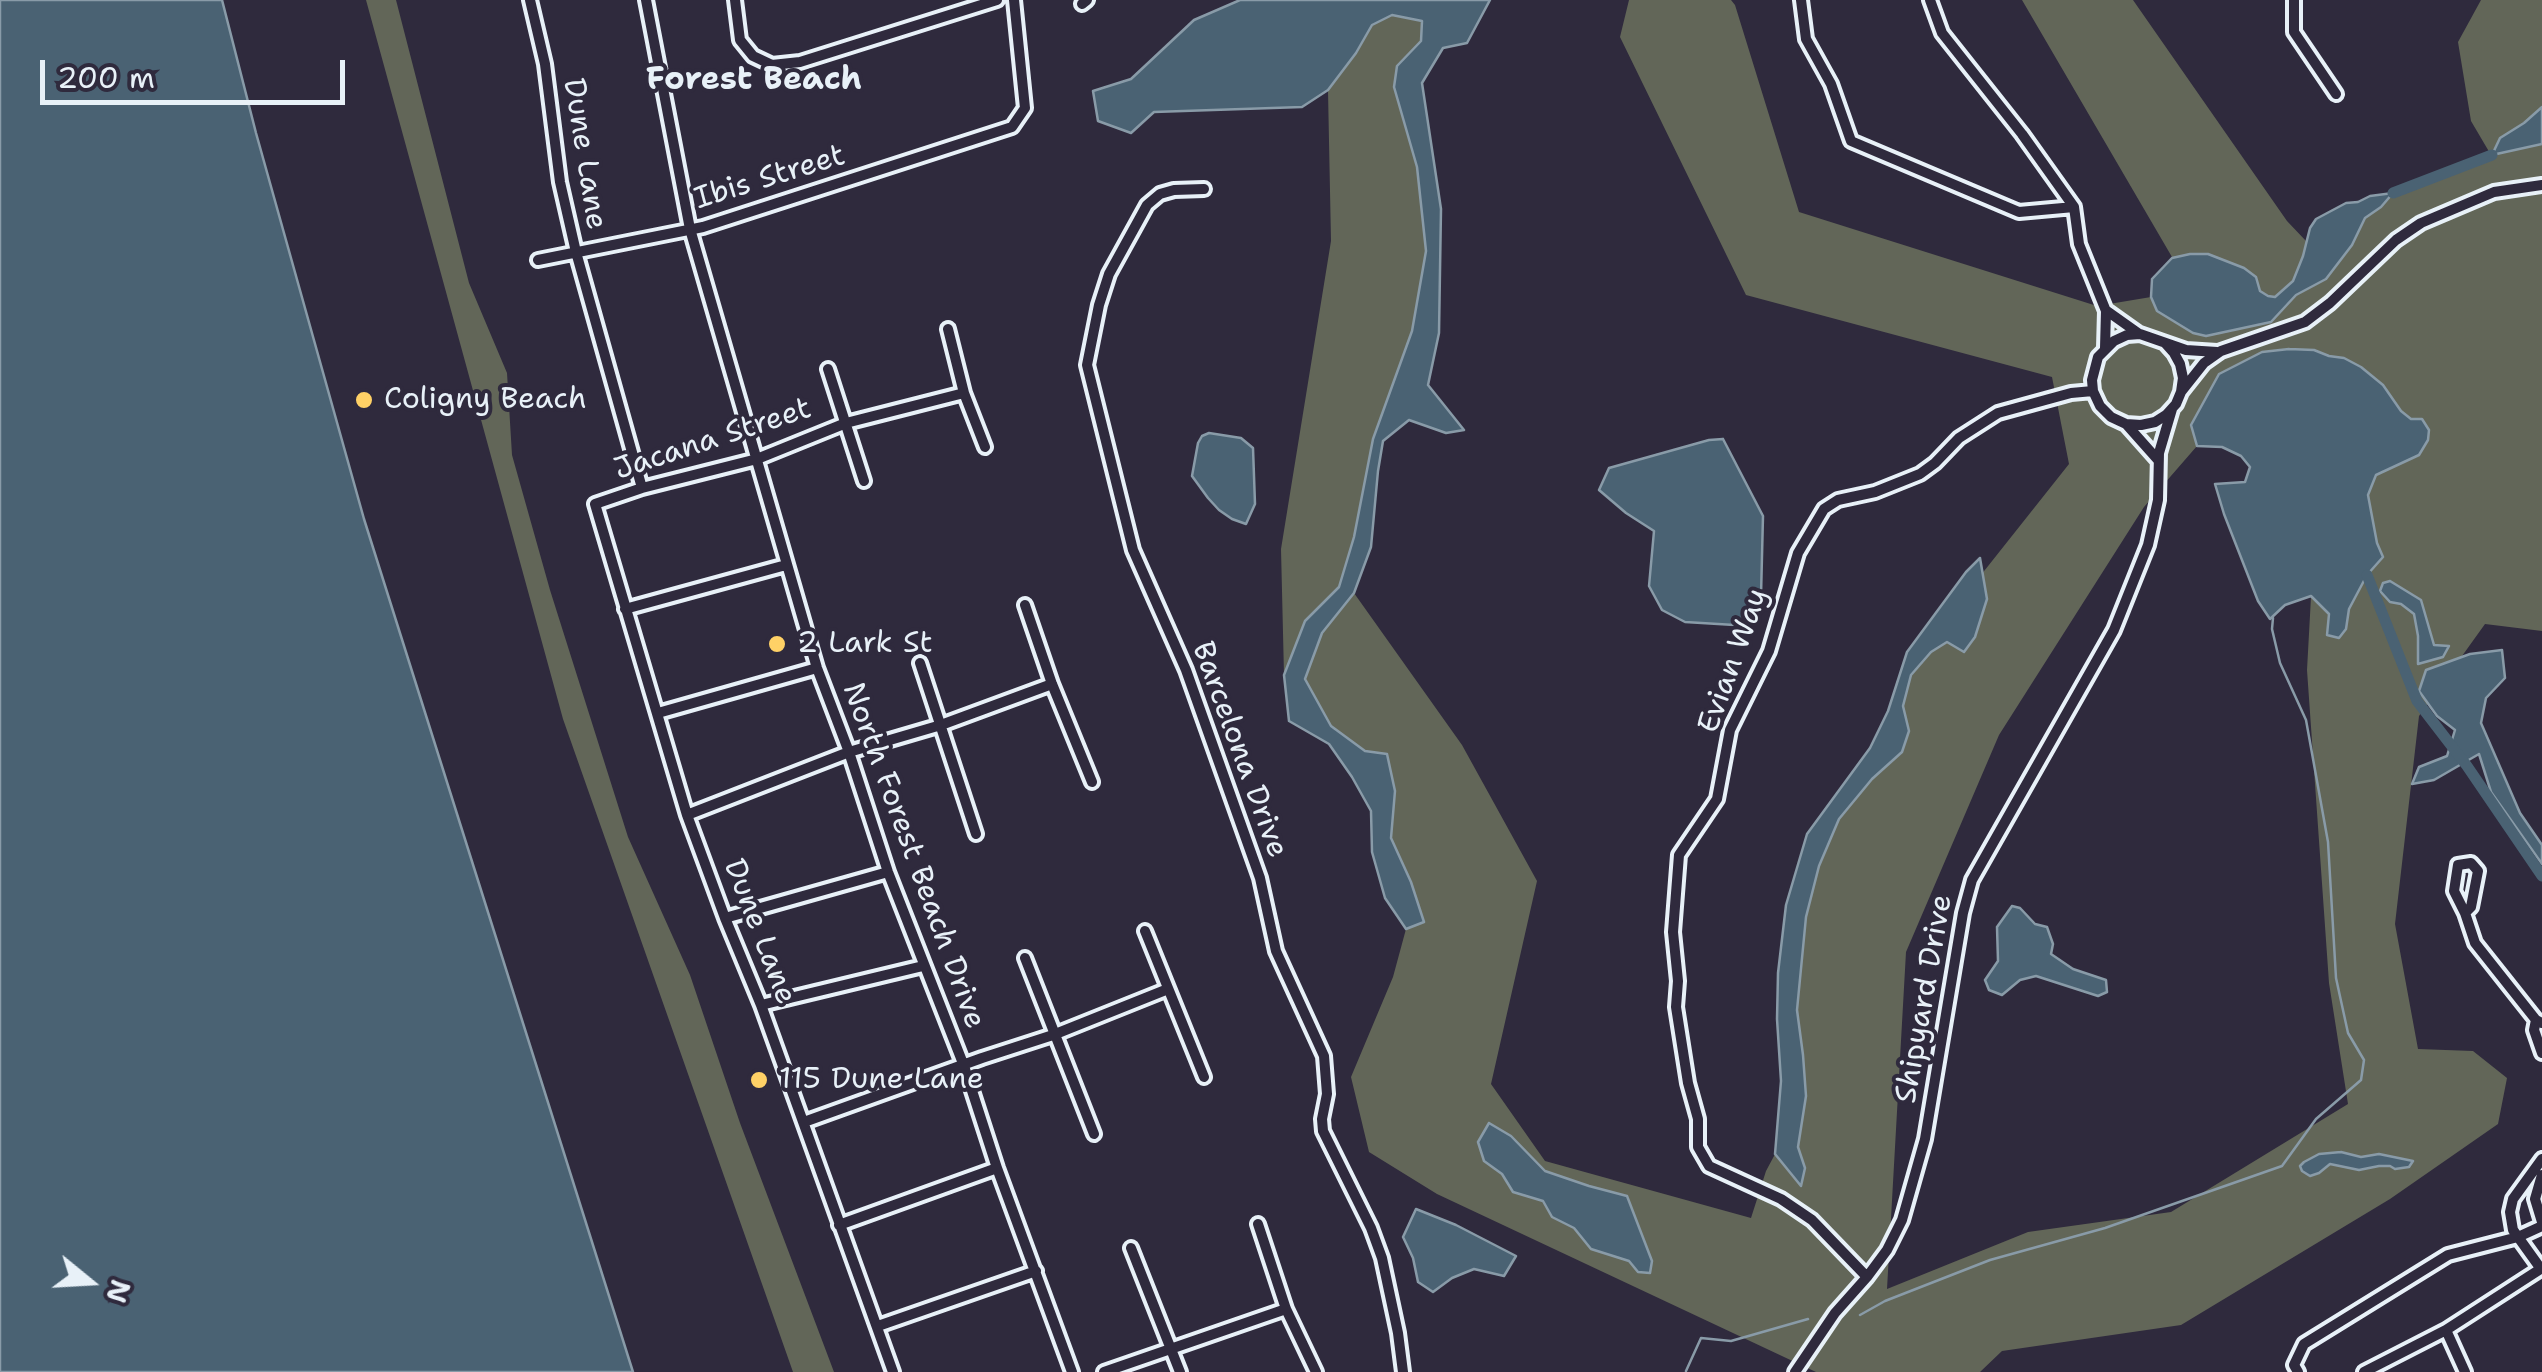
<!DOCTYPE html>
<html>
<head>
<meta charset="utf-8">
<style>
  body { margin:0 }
  #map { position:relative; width:2542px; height:1372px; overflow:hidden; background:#2f2a3d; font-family:"Shantell Sans",sans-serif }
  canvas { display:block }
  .north { position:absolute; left:40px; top:1232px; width:100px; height:100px; -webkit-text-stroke:8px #2f2a3d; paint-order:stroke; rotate:108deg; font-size:28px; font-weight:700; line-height:40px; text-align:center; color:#e8f1f8 }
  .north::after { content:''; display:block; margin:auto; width:35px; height:45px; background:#e8f1f8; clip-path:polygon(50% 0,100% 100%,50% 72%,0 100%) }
  .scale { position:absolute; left:40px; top:60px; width:305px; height:45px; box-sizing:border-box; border:5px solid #e8f1f8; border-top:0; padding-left:12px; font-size:30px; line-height:35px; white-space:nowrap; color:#e8f1f8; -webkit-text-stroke:8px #2f2a3d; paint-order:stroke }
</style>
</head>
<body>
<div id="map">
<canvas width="2542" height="1372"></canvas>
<div class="north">N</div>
<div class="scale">200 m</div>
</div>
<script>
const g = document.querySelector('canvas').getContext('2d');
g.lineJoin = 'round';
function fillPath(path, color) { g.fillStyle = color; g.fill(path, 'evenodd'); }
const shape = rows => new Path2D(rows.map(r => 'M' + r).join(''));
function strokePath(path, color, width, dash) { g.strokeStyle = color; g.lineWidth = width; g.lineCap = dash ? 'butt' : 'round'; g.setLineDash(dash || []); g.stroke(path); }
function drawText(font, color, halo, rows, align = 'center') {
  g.font = font + ' "Shantell Sans",sans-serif'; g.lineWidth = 8; g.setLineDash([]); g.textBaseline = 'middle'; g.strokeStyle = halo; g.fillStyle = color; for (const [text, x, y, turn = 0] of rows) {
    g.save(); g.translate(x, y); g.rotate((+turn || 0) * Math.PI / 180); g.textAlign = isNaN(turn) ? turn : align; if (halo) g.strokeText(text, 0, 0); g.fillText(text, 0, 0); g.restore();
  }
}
const green = shape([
  [366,0,396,0,469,283,507,373,512,455,550,590,628,837,690,975,740,1123,834,1372,793,1372,563,719],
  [1240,0,1490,0,1467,43,1443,48,1422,83,1441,209,1439,333,1428,385,1464,430,1446,433,1409,420,1383,441,1378,471,1371,547,1354,593,1462,745,1537,881,1491,1084,1545,1161,1751,1218,1766,1171,1789,1128,1785,933,1819,827,1893,728,1904,672,2069,464,2052,377,1746,295,1620,37,1629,0,1731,0,1735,5,1799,212,2097,306,2151,297,2152,279,2172,257,2022,0,2133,0,2287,221,2306,241,2316,219,2331,210,2346,203,2358,202,2370,196,2393,193,2491,155,2471,121,2458,42,2481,0,2542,0,2542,631,2485,624,2419,716,2395,924,2418,1049,2473,1051,2507,1078,2498,1124,2390,1199,2181,1325,2002,1351,1980,1372,1816,1372,1437,1194,1369,1152,1351,1077,1393,977,1406,929,1385,898,1372,852,1371,811,1352,777,1329,744,1289,721,1284,675,1281,549,1331,241,1328,91,1302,107,1154,112,1131,133,1098,121,1093,91,1131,79,1194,20],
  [2197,446,2222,447,2241,456,2250,467,2245,482,2215,484,2224,514,2258,601,2270,619,2285,605,2311,597,2307,670,2329,983,2348,1104,2171,1212,2028,1232,1887,1289,1906,952,1999,735,2144,507]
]);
const water = shape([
  [0,0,222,0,256,133,364,519,633,1372,0,1372,0,0],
  [1240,0,1490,0,1467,43,1443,48,1422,83,1441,209,1439,333,1428,385,1464,430,1446,433,1409,420,1383,441,1378,471,1371,547,1354,593,1322,633,1305,679,1331,726,1365,751,1387,754,1395,791,1391,838,1411,882,1424,922,1406,929,1385,898,1372,852,1371,811,1352,777,1329,744,1289,721,1284,675,1305,621,1339,587,1354,537,1373,439,1412,331,1426,251,1417,167,1394,87,1397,66,1421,41,1422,21,1392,15,1372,25,1356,53,1328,90,1302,107,1154,112,1131,133,1098,121,1093,91,1131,79,1194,20,1240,0],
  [2542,107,2542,144,2492,155,2500,138,2524,123,2542,107],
  [2393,193,2381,207,2365,218,2352,245,2326,279,2296,295,2271,322,2206,336,2193,333,2157,311,2151,297,2152,279,2172,258,2190,254,2208,254,2244,268,2256,277,2260,291,2268,296,2275,297,2293,281,2303,256,2310,228,2316,219,2346,203,2358,202,2370,196,2393,193],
  [2289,349,2314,350,2329,356,2344,358,2361,367,2383,385,2401,411,2411,419,2422,419,2429,430,2428,440,2419,455,2376,475,2368,495,2377,543,2383,557,2367,575,2349,609,2346,629,2339,638,2327,635,2329,614,2311,596,2285,605,2270,619,2258,601,2224,514,2215,484,2245,482,2250,467,2241,456,2222,447,2197,446,2191,425,2219,374,2262,352,2289,349],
  [1209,433,1241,438,1253,448,1255,504,1246,524,1232,519,1219,510,1208,498,1192,476,1198,443,1202,436,1209,433],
  [1723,439,1763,516,1761,596,1751,626,1685,622,1662,610,1649,586,1654,531,1626,513,1599,490,1609,468,1709,440,1723,439],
  [1980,558,1987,599,1975,637,1964,652,1947,642,1931,652,1911,675,1903,706,1909,731,1902,752,1872,779,1839,819,1819,866,1806,917,1797,1010,1803,1055,1806,1096,1798,1147,1805,1168,1801,1186,1775,1154,1781,1081,1777,1019,1778,973,1786,905,1807,834,1870,748,1888,711,1907,652,1966,572,1980,558],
  [2390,581,2421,600,2434,645,2449,646,2443,657,2418,664,2418,636,2414,614,2401,604,2390,602,2380,591,2383,583,2390,581],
  [2502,650,2505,678,2486,698,2481,723,2520,813,2542,845,2542,864,2491,792,2479,754,2434,780,2412,784,2419,767,2447,756,2455,730,2437,716,2419,691,2426,670,2470,654,2502,650],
  [2012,906,2020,908,2035,924,2047,927,2053,944,2051,954,2073,969,2106,980,2107,992,2098,996,2036,976,2020,980,2002,995,1989,990,1985,980,1998,961,1997,927,2012,906],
  [1489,1123,1511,1136,1545,1171,1589,1186,1627,1196,1652,1261,1650,1273,1638,1272,1629,1261,1591,1249,1574,1228,1552,1217,1543,1201,1513,1192,1502,1174,1484,1161,1478,1142,1489,1123],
  [2341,1152,2361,1157,2379,1154,2413,1161,2409,1167,2395,1169,2390,1166,2379,1166,2359,1170,2330,1164,2319,1173,2310,1176,2302,1171,2300,1166,2304,1162,2319,1154,2341,1152],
  [1416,1209,1456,1225,1516,1256,1504,1276,1474,1269,1452,1278,1433,1292,1418,1282,1413,1258,1403,1237,1416,1209]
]);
const stream = shape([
  [1860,1315,1885,1301,1990,1260,2105,1228,2282,1166,2316,1119,2361,1080,2364,1060,2348,1033,2336,978,2328,842,2306,720,2280,663,2272,629,2273,618],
  [1686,1371,1701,1338,1731,1341,1808,1319]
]);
const canal = shape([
  [2393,193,2492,155],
  [2367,575,2417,701,2467,766,2542,876]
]);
const minor = shape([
  [530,0,545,64,560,182,576,252,642,488],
  [646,0,690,229,817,668,849,752,888,872,964,1066,997,1168,1072,1372],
  [735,0,740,40,753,56,772,65,800,62,997,0],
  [1801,0,1806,39,1831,84,1851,141,2019,212,2074,207],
  [1930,0,1942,33,2022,134,2074,207,2079,244,2106,311,2105,348],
  [2294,0,2294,32,2336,94],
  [1082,4,1087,0],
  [1204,189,1174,190,1160,194,1147,205,1109,274,1099,305,1087,365,1133,550,1186,670,1260,878,1276,951,1324,1056,1327,1094,1322,1119,1323,1131,1371,1228,1382,1258,1398,1333,1403,1372],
  [538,260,703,227,1012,127,1025,108,1014,0],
  [2107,311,2138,333],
  [948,329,964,393,985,447],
  [2165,343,2174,353,2180,364,2183,378,2181,392,2176,404,2166,415,2155,422,2141,425,2126,424,2111,417,2100,406,2093,391,2092,380,2098,357,2114,341,2127,335,2140,334,2186,350,2217,352],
  [828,369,864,481],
  [2181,392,2204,363,2221,351,2305,322,2330,303,2396,240,2421,223,2494,192,2542,185],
  [2126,424,2158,460],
  [1025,605,1052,684,1092,782],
  [625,609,786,565],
  [920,663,976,834],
  [658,713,817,668],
  [687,815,849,752,941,725,1052,684],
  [2465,913,2471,907,2478,871,2471,863,2458,865,2454,891,2465,913,2475,943,2536,1020,2542,1023],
  [725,918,888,872],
  [1145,931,1204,1077],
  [1025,958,1094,1134],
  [761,1005,923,966],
  [2536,1020,2534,1030,2542,1053],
  [804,1122,982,1058,1053,1035,1168,989],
  [2542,1175,2535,1199,2542,1222],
  [1258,1224,1286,1309,1316,1372],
  [839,1225,997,1168],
  [1131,1248,1180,1372],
  [2541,1269,2513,1230,2510,1212,2513,1199,2542,1159],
  [1867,1277,1812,1220,1781,1199,1709,1166,1698,1147,1698,1119,1688,1083,1676,1007,1678,981,1673,932,1679,855,1717,799,1730,730,1769,651,1798,553,1824,509,1838,500,1875,492,1920,474,1935,463,1959,438,1998,413,2071,393,2093,391],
  [878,1326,1036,1271],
  [2446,1330,2465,1372],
  [893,1372,761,1005,725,918,687,815,595,504,642,488,757,459,846,423,964,393],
  [1104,1372,1286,1309],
  [1795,1372,1835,1313,1867,1277,1887,1250,1902,1220,1925,1139,1963,913,1972,880,2114,630,2148,545,2158,500,2159,453,2172,409],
  [2298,1372,2294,1365,2304,1344,2448,1255,2518,1237,2542,1226],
  [2364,1372,2446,1330,2542,1268]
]);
const markers = [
  [364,400,10,"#ffd166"],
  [777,644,10,"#ffd166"],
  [759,1080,10,"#ffd166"]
];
const streetNames = [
  ["Dune Lane",584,154,81],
  ["Ibis Street",770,178,-17],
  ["Jacana Street",713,440,-18],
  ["Evian Way",1734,661,-70],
  ["Barcelona Drive",1239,750,70],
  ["North Forest Beach Drive",913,856,70],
  ["Dune Lane",759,932,69],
  ["Shipyard Drive",1925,999,-80]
];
const poiNames = [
  ["Coligny Beach",384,400],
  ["2 Lark St",797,644],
  ["115 Dune Lane",779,1080]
];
const neighbourhoodNames = [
  ["Forest Beach",754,81]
];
fillPath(green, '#626658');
fillPath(water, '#4a6273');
strokePath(water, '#899ba8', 2.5);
strokePath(stream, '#899ba8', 2.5);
strokePath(canal, '#4a6273', 11);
strokePath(minor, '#e8f1f8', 18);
strokePath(minor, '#2f2a3d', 10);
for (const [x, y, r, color] of markers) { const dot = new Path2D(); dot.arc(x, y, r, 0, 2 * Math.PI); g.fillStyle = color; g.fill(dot); strokePath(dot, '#2f2a3d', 4); }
drawText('30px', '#e8f1f8', '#2f2a3d', streetNames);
drawText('30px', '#e8f1f8', '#2f2a3d', poiNames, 'left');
drawText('bold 32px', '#e8f1f8', '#2f2a3d', neighbourhoodNames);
</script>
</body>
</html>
